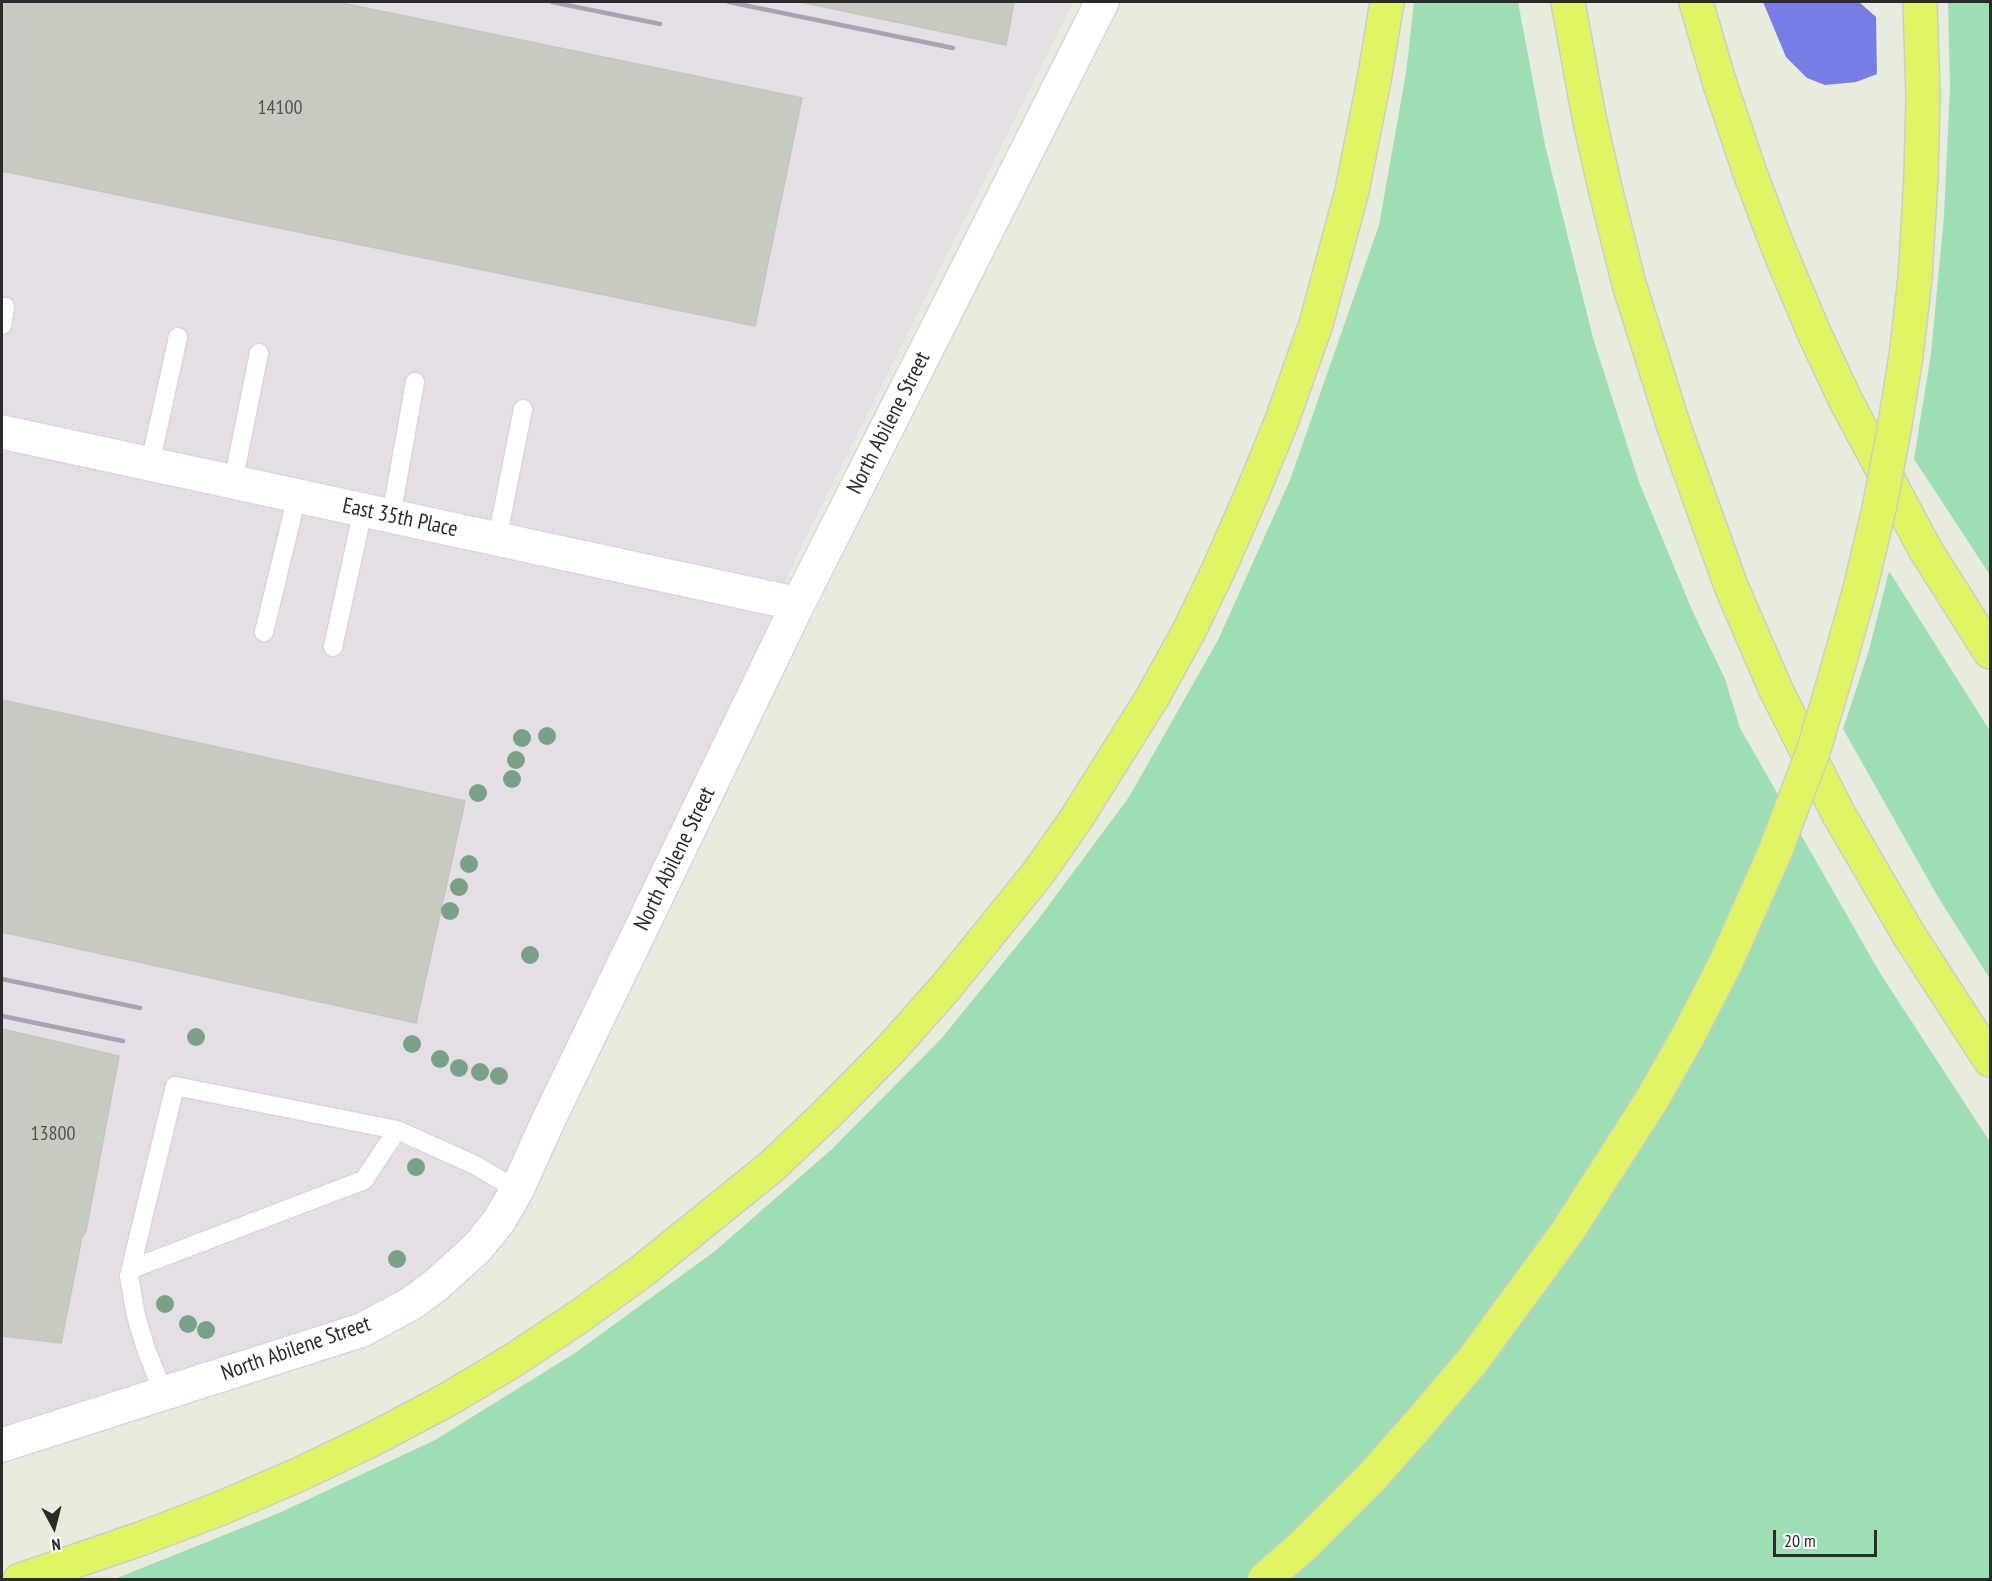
<!DOCTYPE html>
<html>
<head>
<meta charset="utf-8">
<style>
  body { margin:0 }
  #map { position:relative; width:1992px; height:1581px; overflow:hidden; background:#e8ecde; font-family:"PT Sans Narrow",sans-serif }
  canvas { display:block }
  .frame { position:absolute; inset:0; border:3px solid #2b2b2b; pointer-events:none }
  .north { position:absolute; left:24px; top:1497px; width:60px; height:60px; -webkit-text-stroke:4px #fff; paint-order:stroke; rotate:173deg; font-size:16px; font-weight:700; line-height:24px; text-align:center; color:#2b2b2b }
  .north::after { content:''; display:block; margin:auto; width:21px; height:27px; background:#2b2b2b; clip-path:polygon(50% 0,100% 100%,50% 72%,0 100%) }
  .scale { position:absolute; left:1773px; top:1530px; width:104px; height:27px; box-sizing:border-box; border:3px solid #2b2b2b; border-top:0; padding-left:8px; font-size:18px; line-height:21px; white-space:nowrap; color:#2b2b2b; -webkit-text-stroke:4px #fff; paint-order:stroke }
</style>
</head>
<body>
<div id="map">
<canvas width="1992" height="1581"></canvas>
<div class="frame"></div>
<div class="north">N</div>
<div class="scale">20 m</div>
</div>
<script>
const g = document.querySelector('canvas').getContext('2d');
g.lineJoin = 'round';
function fillPath(path, color) { g.fillStyle = color; g.fill(path, 'evenodd'); }
const shape = rows => new Path2D(rows.map(r => 'M' + r).join(''));
function strokePath(path, color, width, dash) { g.strokeStyle = color; g.lineWidth = width; g.lineCap = dash ? 'butt' : 'round'; g.setLineDash(dash || []); g.stroke(path); }
function drawText(font, color, halo, rows, align = 'center') {
  g.font = font + ' "PT Sans Narrow",sans-serif'; g.lineWidth = 4.5; g.setLineDash([]); g.textBaseline = 'middle'; g.strokeStyle = halo; g.fillStyle = color; for (const [text, x, y, turn = 0] of rows) {
    g.save(); g.translate(x, y); g.rotate((+turn || 0) * Math.PI / 180); g.textAlign = isNaN(turn) ? turn : align; if (halo) g.strokeText(text, 0, 0); g.fillText(text, 0, 0); g.restore();
  }
}
const industrial = shape([
  [2,2,1073,2,798,553,617,978,495,1226,394,1313,2,1445]
]);
const green = shape([
  [1414,2,1518,2,1545,145,1593,338,1639,482,1692,610,1725,679,1740,728,1880,973,1990,1142,1990,1579,112,1580,279,1513,435,1440,575,1353,715,1251,832,1149,941,1039,1037,921,1129,797,1218,640,1290,480,1379,225,1406,73],
  [1948,2,1990,2,1990,575,1914,459,1931,354,1944,216,1950,88],
  [1889,571,1990,731,1990,979,1938,897,1843,729,1869,650]
]);
const water = shape([
  [1763,2,1859,2,1884,24,1880,73,1856,82,1825,85,1807,78,1786,57]
]);
const pier = shape([
  [1876,14,1887,23,1896,41,1897,56,1882,75,1877,77]
]);
const building = shape([
  [2,2,337,2,802,98,755,326,2,171,2,2],
  [800,2,1014,2,1006,45,800,2],
  [2,700,465,801,416,1023,2,932,2,700],
  [2,1029,119,1056,86,1231,82,1237,61,1343,2,1336,2,1029]
]);
const service = shape([
  [2,325,5,307],
  [150,464,178,337],
  [233,482,259,353],
  [391,517,415,382],
  [497,540,523,409],
  [264,632,297,496],
  [333,647,363,510],
  [131,1269,364,1180,397,1130],
  [163,1392,146,1349,136,1316,129,1276,175,1086,397,1130,475,1165,517,1190]
]);
const minor = shape([
  [2,432,798,604],
  [2,1445,362,1330,412,1303,435,1286,477,1248,499,1221,517,1190,548,1121,798,604,1102,2]
]);
const motorway = shape([
  [1568,2,1589,117,1605,188,1629,284,1674,427,1731,586,1776,690,1838,813,1909,935,1990,1060],
  [1696,2,1719,81,1750,173,1778,247,1815,335,1846,401,1925,549,1990,652],
  [20,1580,140,1539,219,1509,300,1474,373,1439,445,1401,509,1363,577,1318,641,1272,771,1167,828,1113,891,1049,946,987,1039,872,1076,819,1152,698,1189,631,1218,571,1253,491,1282,420,1316,324,1352,191,1375,75,1387,2]
]);
const rail = shape([
  [552,2,660,24],
  [729,2,953,48],
  [2,979,140,1008],
  [2,1016,123,1041]
]);
const motorwayBridge = shape([
  [1264,1580,1305,1544,1371,1478,1423,1419,1473,1360,1567,1232,1651,1101,1688,1036,1726,962,1775,852,1814,749,1837,671,1860,589,1879,509,1893,436,1906,356,1915,278,1921,177,1923,96,1920,2]
]);
const trees = [
  [547,736],
  [522,738],
  [516,760],
  [512,779],
  [478,793],
  [469,864],
  [459,887],
  [450,911],
  [530,955],
  [196,1037],
  [412,1044],
  [440,1059],
  [459,1068],
  [480,1072],
  [499,1076],
  [416,1167],
  [397,1259],
  [165,1304],
  [188,1324],
  [206,1330]
];
const numberNames = [
  ["14100",280,108],
  ["13800",53,1134]
];
const streetNames = [
  ["North Abilene Street",889,423,-63],
  ["East 35th Place",400,518,12],
  ["North Abilene Street",675,859,-64],
  ["North Abilene Street",296,1349,-19]
];
fillPath(industrial, '#e5dee5');
fillPath(green, '#9edeb5');
fillPath(water, '#787de6');
fillPath(pier, '#e8ecde');
fillPath(building, '#c7cac0');
strokePath(building, '#c2c7b8', 1.5);
strokePath(service, '#dbd3e2', 21);
strokePath(minor, '#dbd3e2', 36);
strokePath(motorway, '#ccc', 36);
strokePath(service, '#fff', 18);
strokePath(minor, '#fff', 33);
strokePath(motorway, '#e0f362', 33);
strokePath(rail, '#aba1b4', 4.5);
strokePath(motorwayBridge, '#ccc', 36, []);
strokePath(motorwayBridge, '#e0f362', 33);
g.fillStyle = '#79a188';
for (const [x, y] of trees) { g.beginPath(); g.arc(x, y, 9, 0, 2 * Math.PI); g.fill(); }
drawText('20px', '#525350', null, numberNames);
drawText('22px', '#2b2b2b', '#fff', streetNames);
</script>
</body>
</html>
